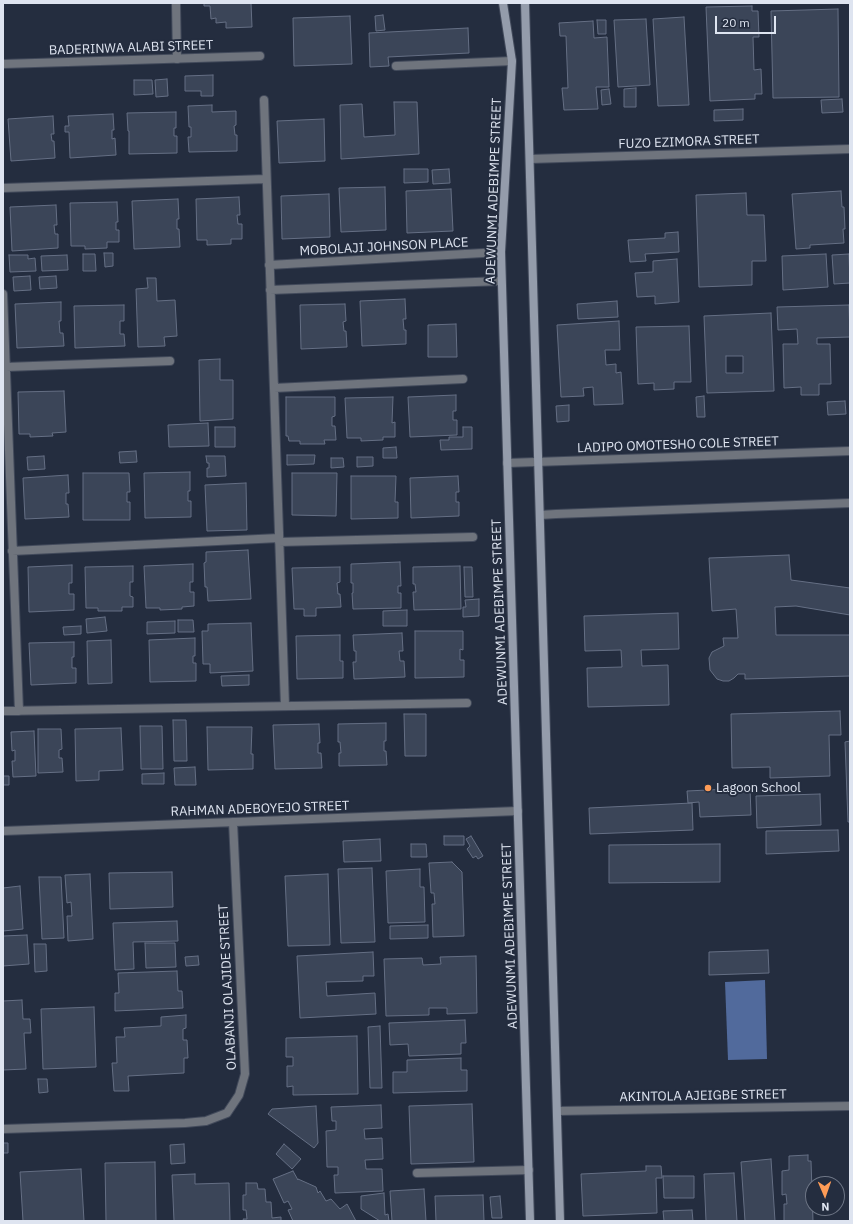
<!DOCTYPE html>
<html>
<head>
<meta charset="utf-8">
<style>
  body { margin:0 }
  #map { position:relative; width:853px; height:1224px; overflow:hidden; background:#242d3f; font-family:"IBM Plex Sans",sans-serif }
  canvas { display:block }
  .frame { position:absolute; inset:0; border:4px solid #dee4f0; pointer-events:none }
  .north { position:absolute; left:805px; top:1176px; width:40px; height:40px; box-sizing:border-box; background:#242d3f; border:1px solid #6e7686; border-radius:50%; rotate:178deg; font-size:11px; font-weight:700; line-height:16px; text-align:center; color:#dee4f0 }
  .north::after { content:''; display:block; margin:auto; width:14px; height:18px; background:#fe9c57; clip-path:polygon(50% 0,100% 100%,50% 72%,0 100%) }
  .scale { position:absolute; left:715px; top:16px; width:61px; height:18px; box-sizing:border-box; border:2px solid #dee4f0; border-top:0; padding-left:5px; font-size:12px; line-height:14px; white-space:nowrap; color:#dee4f0; -webkit-text-stroke:3px #242d3f; paint-order:stroke }
</style>
</head>
<body>
<div id="map">
<canvas width="853" height="1224"></canvas>
<div class="frame"></div>
<div class="north">N</div>
<div class="scale">20 m</div>
</div>
<script>
const g = document.querySelector('canvas').getContext('2d');
g.lineJoin = 'round';
function fillPath(path, color) { g.fillStyle = color; g.fill(path, 'evenodd'); }
const shape = rows => new Path2D(rows.map(r => 'M' + r).join(''));
function strokePath(path, color, width, dash) { g.strokeStyle = color; g.lineWidth = width; g.lineCap = dash ? 'butt' : 'round'; g.setLineDash(dash || []); g.stroke(path); }
function drawText(font, color, halo, rows, align = 'center') {
  g.font = font + ' "IBM Plex Sans",sans-serif'; g.lineWidth = 4; g.setLineDash([]); g.textBaseline = 'middle'; g.strokeStyle = halo; g.fillStyle = color; for (const [text, x, y, turn = 0] of rows) {
    g.save(); g.translate(x, y); g.rotate((+turn || 0) * Math.PI / 180); g.textAlign = isNaN(turn) ? turn : align; if (halo) g.strokeText(text, 0, 0); g.fillText(text, 0, 0); g.restore();
  }
}
const water = shape([
  [765,980,767,1059,728,1060,725,982]
]);
const building = shape([
  [204,3,251,3,252,27,226,28,226,22,216,23,216,18,211,19,210,6,204,6,204,3],
  [752,6,752,11,758,11,759,37,753,37,754,70,761,69,762,94,755,94,755,99,710,101,706,7,752,6],
  [838,9,839,97,773,98,771,11,838,9],
  [383,15,385,30,376,31,375,16,383,15],
  [350,16,352,64,294,66,293,18,350,16],
  [684,17,689,105,658,106,653,19,684,17],
  [646,19,650,85,618,87,614,20,646,19],
  [597,20,606,20,606,34,598,34,597,20],
  [593,21,594,38,607,37,609,87,596,87,598,109,564,110,562,88,568,88,566,36,560,36,559,23,593,21],
  [468,28,469,53,388,57,389,66,370,67,369,33,468,28],
  [213,75,213,96,201,96,201,91,185,91,185,76,213,75],
  [167,79,168,96,156,97,155,80,167,79],
  [134,80,152,80,153,94,134,95,134,80],
  [636,88,636,107,624,107,624,89,636,88],
  [609,89,611,104,602,105,601,90,609,89],
  [842,99,843,112,822,113,821,100,842,99],
  [394,102,417,102,419,154,341,159,340,105,362,104,364,137,395,135,394,102],
  [212,105,212,112,236,111,236,125,234,126,235,135,237,135,237,151,189,152,188,137,191,137,191,127,189,127,188,106,212,105],
  [743,109,743,120,714,121,714,110,743,109],
  [176,112,176,128,174,128,174,136,177,136,177,153,129,154,129,131,128,131,127,113,176,112],
  [113,114,114,130,112,130,112,139,115,138,116,155,70,158,69,132,65,132,65,126,69,126,68,116,113,114],
  [53,116,54,134,51,134,52,141,54,141,55,158,11,161,8,119,53,116],
  [324,119,325,161,279,163,277,121,324,119],
  [404,169,428,169,428,182,404,183,404,169],
  [449,169,450,183,433,184,432,170,449,169],
  [385,187,386,230,341,232,339,188,385,187],
  [451,189,453,231,407,233,406,191,451,189],
  [841,191,842,207,844,207,845,229,843,229,844,243,810,245,810,248,796,249,792,194,841,191],
  [746,193,747,215,764,215,766,261,752,261,752,285,699,287,696,195,746,193],
  [329,194,330,237,282,239,281,196,329,194],
  [239,197,240,215,237,215,238,224,242,224,242,239,231,239,231,244,207,245,207,240,197,240,196,199,239,197],
  [178,199,179,219,177,219,177,229,179,229,180,247,134,249,132,201,178,199],
  [117,202,118,222,116,222,116,230,119,230,119,242,107,242,107,248,85,249,85,246,71,246,70,203,117,202],
  [56,205,57,225,54,225,55,234,58,234,58,248,12,251,10,207,56,205],
  [678,232,679,252,645,254,646,261,630,262,628,240,665,238,665,233,678,232],
  [104,253,113,253,113,266,105,267,104,253],
  [83,254,95,254,96,271,83,271,83,254],
  [826,254,828,287,783,290,782,256,826,254],
  [849,254,850,283,834,284,832,255,849,254],
  [9,255,28,255,28,259,35,258,36,271,10,272,9,255],
  [67,255,68,270,42,271,41,256,67,255],
  [677,259,679,302,655,304,655,296,637,297,635,273,653,272,653,261,677,259],
  [30,276,31,290,14,291,13,277,30,276],
  [56,276,57,288,40,289,39,277,56,276],
  [147,278,156,278,157,301,175,300,177,336,164,337,165,346,138,347,136,289,148,288,147,278],
  [405,299,406,319,403,319,404,330,406,330,406,344,362,346,360,301,405,299],
  [617,301,618,317,578,319,577,304,617,301],
  [61,302,61,321,59,321,60,333,63,333,64,346,17,348,15,304,61,302],
  [345,304,346,321,343,322,344,331,346,331,347,347,301,349,300,305,345,304],
  [124,305,124,321,120,321,120,334,124,334,125,346,75,348,74,306,124,305],
  [849,305,850,337,817,338,817,344,830,344,831,384,819,384,819,395,801,395,801,387,784,388,783,344,798,344,797,329,778,330,777,307,849,305],
  [771,313,774,391,707,393,704,316,771,313],
  [726,356,743,356,743,373,726,373,726,356],
  [619,321,620,350,605,350,606,365,616,364,616,373,621,372,623,404,594,405,593,387,583,388,584,396,561,397,557,325,619,321],
  [456,324,457,357,428,357,428,325,456,324],
  [689,326,691,382,674,382,674,389,654,390,654,383,638,384,636,327,689,326],
  [220,359,220,380,233,380,233,419,200,421,199,360,220,359],
  [64,391,66,432,52,433,53,436,30,437,30,434,19,434,18,392,64,391],
  [456,395,456,411,453,411,453,420,457,420,457,435,410,437,408,397,456,395],
  [704,396,705,417,697,417,696,397,704,396],
  [286,397,335,397,335,416,332,417,332,426,335,426,336,440,324,440,325,444,300,444,300,441,289,441,288,436,286,436,286,397],
  [393,397,392,423,395,422,395,437,383,437,383,440,361,441,361,438,347,438,345,398,393,397],
  [845,401,846,414,828,415,827,402,845,401],
  [569,405,569,421,557,422,556,406,569,405],
  [208,423,209,446,169,447,168,425,208,423],
  [215,427,235,427,235,447,215,447,215,427],
  [463,427,472,427,472,449,441,450,440,440,449,440,449,437,463,437,463,427],
  [396,447,397,458,383,458,383,448,396,447],
  [136,451,137,462,120,463,119,452,136,451],
  [287,455,315,455,314,464,287,465,287,455],
  [44,456,45,469,28,470,27,457,44,456],
  [206,456,225,456,226,476,207,477,207,468,209,468,209,463,207,463,206,456],
  [357,457,373,457,373,466,357,467,357,457],
  [331,458,343,458,344,467,331,468,331,458],
  [190,472,190,491,188,491,188,501,191,501,191,517,145,518,144,473,190,472],
  [83,473,129,473,130,492,127,492,127,502,130,502,130,520,83,520,83,473],
  [292,473,337,473,336,516,292,515,292,473],
  [68,475,69,493,66,493,66,504,68,504,69,517,25,519,23,478,68,475],
  [351,476,396,476,395,502,398,502,398,518,351,519,351,476],
  [458,476,459,492,456,492,456,502,459,502,459,516,411,518,410,478,458,476],
  [246,483,247,530,207,531,205,485,246,483],
  [248,550,251,599,208,601,207,587,205,587,204,563,206,562,206,552,248,550],
  [789,555,791,580,850,588,850,615,796,606,775,607,776,635,850,635,850,676,745,679,745,674,738,674,734,678,729,681,723,681,717,679,710,670,709,658,712,652,724,646,723,638,738,638,736,609,712,611,709,558,789,555],
  [400,562,401,586,398,586,398,593,401,593,401,608,353,609,352,593,353,593,353,583,351,583,351,564,400,562],
  [193,564,193,582,190,582,190,592,194,592,194,606,182,607,182,609,160,610,160,608,146,608,144,566,193,564],
  [72,565,72,583,69,583,69,594,74,594,74,610,29,612,28,567,72,565],
  [133,566,133,582,130,582,130,596,133,597,133,607,122,607,122,611,98,611,98,608,86,608,85,567,133,566],
  [460,566,461,609,414,610,413,592,416,592,415,584,413,584,413,567,460,566],
  [340,567,340,582,337,583,338,594,340,594,341,607,316,608,316,616,304,616,304,609,294,609,292,568,340,567],
  [464,567,472,567,473,597,465,597,464,567],
  [479,599,479,616,463,617,463,607,466,607,465,600,479,599],
  [407,610,407,626,383,626,383,611,407,610],
  [678,613,679,649,641,650,642,666,668,665,669,705,588,707,587,668,622,667,621,650,585,651,584,616,678,613],
  [105,617,107,631,87,633,86,619,105,617],
  [178,620,193,620,194,632,178,632,178,620],
  [175,621,175,633,147,634,147,622,175,621],
  [251,623,253,671,210,673,210,664,203,664,202,631,208,631,208,624,251,623],
  [81,626,81,634,64,635,63,627,81,626],
  [415,631,463,631,463,650,460,649,460,660,464,660,464,677,415,678,415,631],
  [402,633,403,651,399,651,400,661,404,661,405,677,354,679,353,662,356,662,356,651,354,651,353,635,402,633],
  [340,635,340,661,343,661,343,678,297,679,296,636,340,635],
  [195,638,195,656,193,656,193,663,196,663,196,681,150,682,149,640,195,638],
  [111,640,112,683,88,684,87,641,111,640],
  [74,642,74,657,72,657,72,668,76,668,76,683,31,685,29,643,74,642],
  [249,675,249,685,222,686,221,676,249,675],
  [840,711,841,735,829,735,830,776,770,778,770,767,732,768,731,714,840,711],
  [404,714,426,714,426,756,405,756,404,714],
  [173,720,186,720,187,761,174,761,173,720],
  [386,723,386,741,384,741,384,751,386,751,387,765,339,766,339,753,341,753,340,742,338,742,338,724,386,723],
  [319,724,320,743,318,743,318,753,321,753,322,768,275,769,273,725,319,724],
  [140,726,162,726,163,769,141,769,140,726],
  [207,727,252,727,251,754,253,754,253,769,208,770,207,727],
  [121,728,123,770,99,771,99,780,76,781,75,729,121,728],
  [38,729,61,729,62,749,59,750,59,758,62,758,63,772,38,773,38,729],
  [34,731,36,776,13,777,12,761,15,761,15,750,12,751,11,732,34,731],
  [850,741,850,822,848,822,845,742,850,741],
  [195,767,196,785,175,785,174,768,195,767],
  [164,773,164,784,142,784,142,774,164,773],
  [3,776,9,776,9,785,3,785,3,776],
  [750,788,751,815,700,817,699,802,688,803,687,791,750,788],
  [820,794,821,825,757,828,756,796,820,794],
  [692,803,693,830,590,834,589,808,692,803],
  [838,830,839,851,766,854,766,831,838,830],
  [444,836,464,836,464,845,444,845,444,836],
  [471,836,483,856,478,859,476,856,473,858,467,849,470,846,466,839,471,836],
  [380,839,381,861,344,862,343,841,380,839],
  [411,844,426,844,427,857,411,857,411,844],
  [720,844,720,882,609,883,609,845,720,844],
  [452,862,462,872,464,936,433,937,432,904,435,904,434,893,431,893,429,863,452,862],
  [372,868,375,942,341,943,338,869,372,868],
  [420,869,420,887,424,887,425,922,388,923,386,871,420,869],
  [172,872,173,907,110,909,109,873,172,872],
  [90,874,93,939,68,941,67,916,72,916,71,902,67,903,65,875,90,874],
  [328,874,330,945,288,946,285,876,328,874],
  [39,877,61,877,64,938,42,939,39,877],
  [20,886,23,929,3,931,3,888,20,886],
  [177,921,178,941,133,942,134,969,115,970,113,923,177,921],
  [428,925,428,938,390,939,390,926,428,925],
  [27,935,29,964,3,966,3,936,27,935],
  [145,943,175,943,176,967,146,968,145,943],
  [34,944,46,944,47,971,35,972,34,944],
  [768,950,769,973,709,975,709,952,768,950],
  [373,952,374,976,363,976,363,981,326,982,327,996,375,993,376,1014,300,1018,297,956,373,952],
  [198,956,199,965,186,966,185,957,198,956],
  [476,956,477,1013,447,1014,447,1008,429,1008,429,1015,386,1016,384,959,422,958,423,965,441,964,440,957,476,956],
  [177,971,178,991,182,991,183,1008,115,1011,115,993,119,993,118,973,177,971],
  [22,1000,23,1019,30,1019,31,1033,24,1033,26,1069,3,1070,3,1001,22,1000],
  [94,1007,96,1067,43,1069,41,1009,94,1007],
  [186,1015,186,1028,183,1029,183,1040,187,1040,188,1058,184,1058,184,1073,128,1076,129,1091,114,1091,112,1063,117,1063,116,1037,125,1037,124,1028,161,1026,161,1017,186,1015],
  [465,1020,466,1043,461,1043,461,1054,409,1056,408,1044,390,1045,389,1023,465,1020],
  [380,1026,382,1088,370,1088,368,1027,380,1026],
  [357,1036,358,1094,293,1095,293,1086,287,1087,287,1066,293,1066,293,1057,286,1057,286,1038,357,1036],
  [461,1058,461,1070,467,1070,467,1091,393,1093,393,1072,407,1072,407,1060,461,1058],
  [38,1079,47,1079,48,1092,39,1093,38,1079],
  [472,1104,474,1162,411,1164,409,1106,472,1104],
  [381,1105,382,1128,364,1129,365,1139,382,1138,383,1159,365,1160,366,1169,382,1169,383,1191,335,1193,334,1175,338,1175,338,1167,327,1167,326,1131,336,1130,336,1121,332,1121,331,1107,381,1105],
  [316,1106,318,1143,314,1148,268,1114,272,1109,316,1106],
  [3,1143,8,1143,8,1153,3,1153,3,1143],
  [184,1144,185,1163,171,1164,170,1145,184,1144],
  [284,1144,301,1159,292,1169,276,1154,284,1144],
  [808,1155,808,1161,811,1161,813,1221,784,1221,784,1204,787,1204,786,1194,782,1195,782,1171,789,1170,789,1156,808,1155],
  [771,1159,775,1221,745,1221,741,1162,771,1159],
  [155,1162,156,1221,106,1221,105,1163,155,1162],
  [646,1166,661,1166,662,1178,656,1178,657,1213,583,1216,581,1174,646,1171,646,1166],
  [81,1169,84,1221,23,1221,20,1172,81,1169],
  [293,1171,298,1180,298,1179,316,1187,318,1193,320,1191,326,1201,331,1199,340,1209,347,1204,356,1221,293,1221,288,1210,292,1209,288,1201,284,1203,273,1179,293,1171],
  [734,1173,737,1221,706,1221,704,1174,734,1173],
  [195,1174,195,1184,229,1183,230,1221,174,1221,172,1175,195,1174],
  [663,1176,694,1176,694,1198,664,1198,663,1176],
  [246,1183,257,1183,258,1189,265,1189,266,1202,271,1202,272,1218,281,1217,281,1221,244,1221,243,1219,247,1219,246,1210,243,1210,243,1195,246,1195,246,1183],
  [424,1189,426,1221,392,1221,390,1191,424,1189],
  [384,1193,385,1215,388,1214,389,1221,380,1221,361,1209,361,1196,384,1193],
  [483,1195,484,1221,436,1221,435,1196,483,1195],
  [500,1196,502,1218,492,1218,490,1197,500,1196],
  [692,1210,693,1221,664,1221,663,1211,692,1210]
]);
const service = shape([
  [176,3,177,59],
  [417,1173,529,1170]
]);
const minor = shape([
  [3,64,260,56],
  [396,66,512,61],
  [264,100,285,706],
  [530,159,850,149],
  [3,188,266,179],
  [269,265,501,252],
  [270,290,501,281],
  [3,294,19,711],
  [6,367,170,361],
  [274,388,463,379],
  [507,463,850,451],
  [540,515,556,514,850,503],
  [279,542,473,537],
  [12,551,279,538],
  [3,711,467,703],
  [3,831,518,811],
  [557,1111,850,1106],
  [3,1129,185,1123,206,1121,227,1113,239,1095,245,1074,233,822]
]);
const secondary = shape([
  [503,3,512,61,501,252,530,1221],
  [525,3,560,1221]
]);
const markers = [
  [708,788,4,"#fe9c57"]
];
const streetNames = [
  ["BADERINWA ALABI STREET",131,48,-2],
  ["FUZO EZIMORA STREET",689,142,-2],
  ["ADEWUNMI ADEBIMPE STREET",494,191,-88],
  ["MOBOLAJI JOHNSON PLACE",384,247,-3],
  ["LADIPO OMOTESHO COLE STREET",678,445,-2],
  ["ADEWUNMI ADEBIMPE STREET",500,612,-92],
  ["RAHMAN ADEBOYEJO STREET",260,809,-2],
  ["ADEWUNMI ADEBIMPE STREET",510,936,-92],
  ["OLABANJI OLAJIDE STREET",228,987,-93],
  ["AKINTOLA AJEIGBE STREET",703,1096,-1]
];
const poiNames = [
  ["Lagoon School",716,788]
];
fillPath(water, '#516a9c');
fillPath(building, '#3b4558');
strokePath(building, '#656f84', 1);
strokePath(service, '#424a5b', 10);
strokePath(minor, '#424a5b', 10);
strokePath(secondary, '#424a5b', 10);
strokePath(service, '#6f747d', 8);
strokePath(minor, '#6f747d', 8);
strokePath(secondary, '#949cab', 8);
for (const [x, y, r, color] of markers) { const dot = new Path2D(); dot.arc(x, y, r, 0, 2 * Math.PI); g.fillStyle = color; g.fill(dot); strokePath(dot, '#242d3f', 1.5); }
drawText('13px', '#dee4f0', '#242d3f', streetNames);
drawText('13px', '#dee4f0', '#242d3f', poiNames, 'left');
</script>
</body>
</html>
